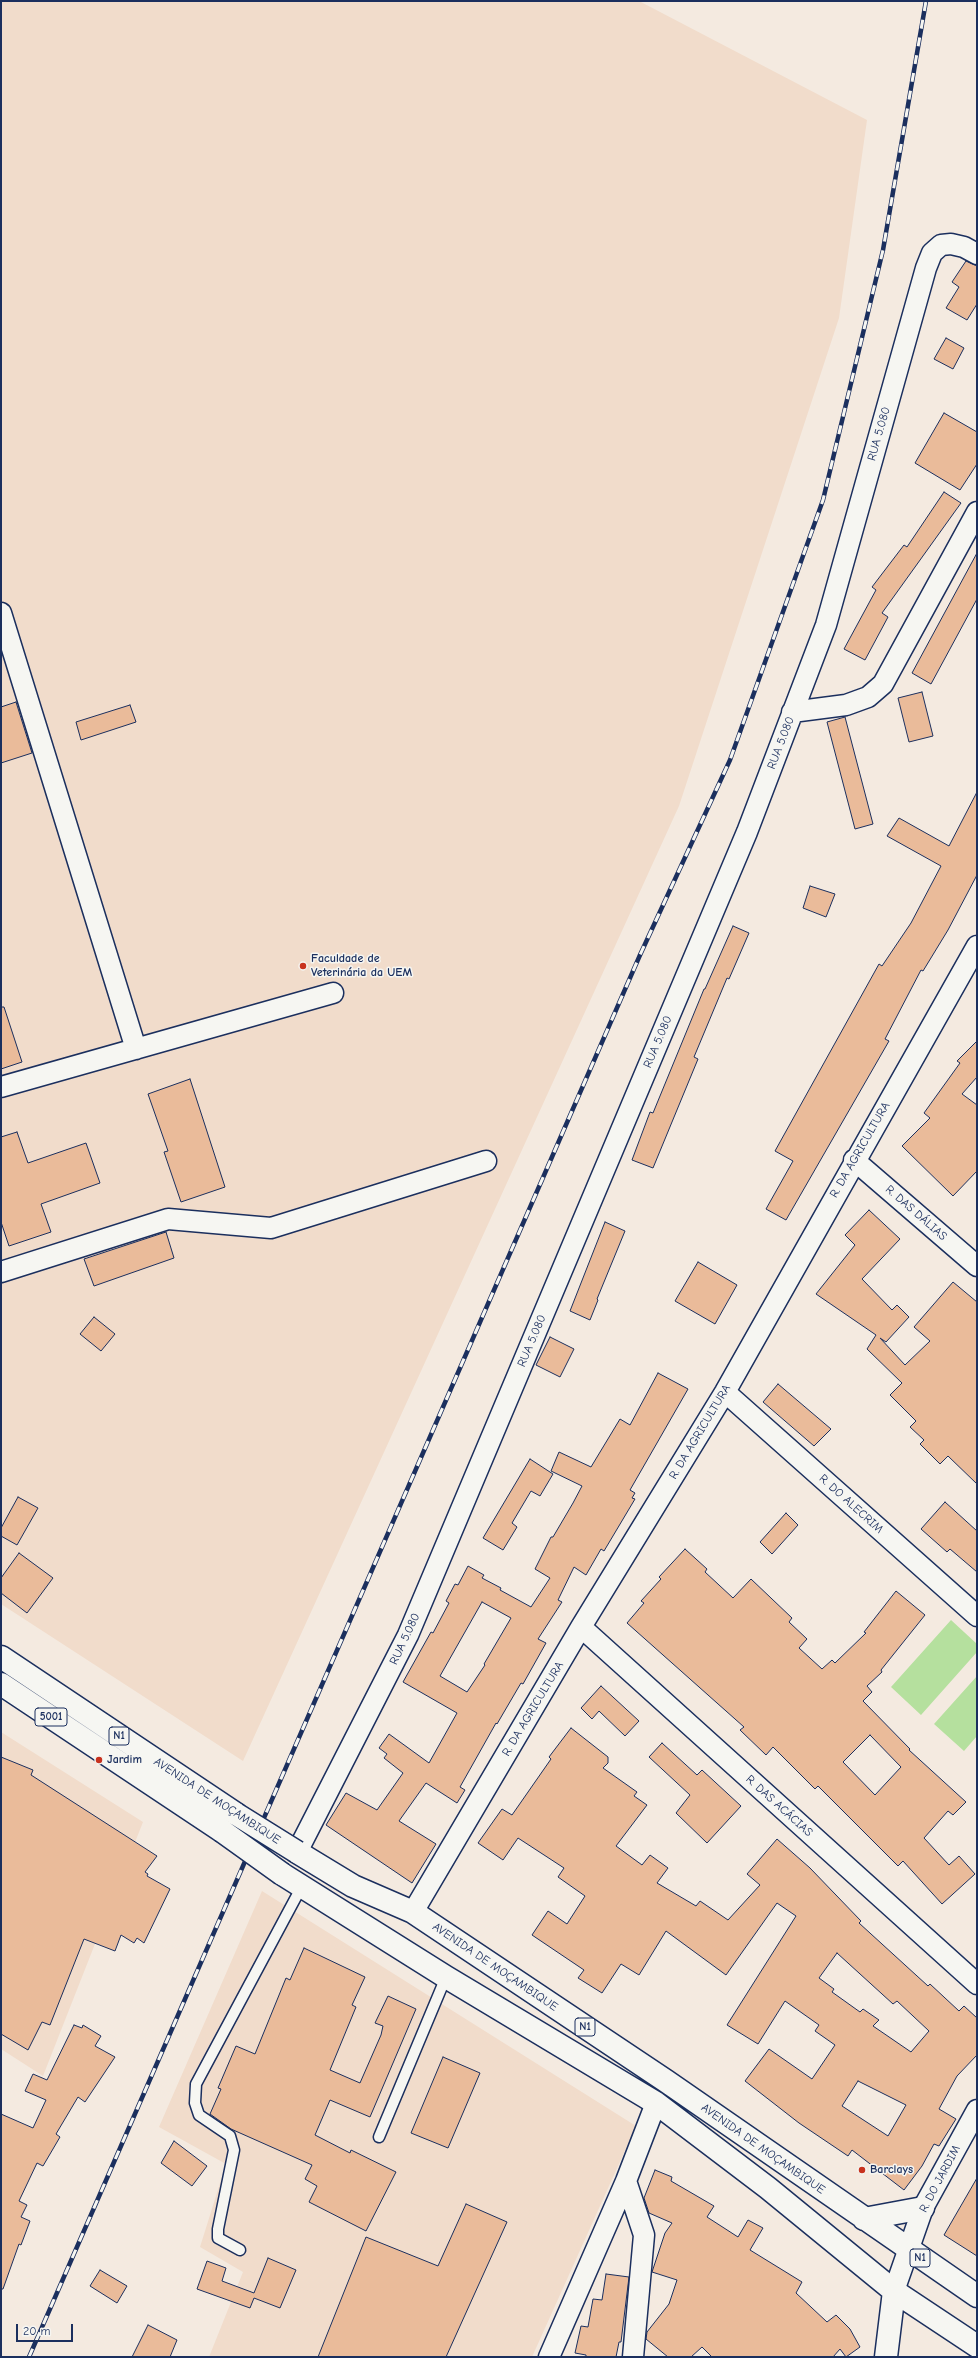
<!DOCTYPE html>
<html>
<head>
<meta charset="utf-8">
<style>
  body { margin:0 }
  #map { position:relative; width:978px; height:2358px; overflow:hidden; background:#f4eae0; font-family:"Comic Neue",sans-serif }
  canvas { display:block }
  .frame { position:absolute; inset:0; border:2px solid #1b2f5e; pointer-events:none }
  .scale { position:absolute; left:16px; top:2324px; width:57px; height:18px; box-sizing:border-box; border:2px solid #1b2f5e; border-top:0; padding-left:5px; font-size:12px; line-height:14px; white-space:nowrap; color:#1b2f5e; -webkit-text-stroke:3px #f6f6f2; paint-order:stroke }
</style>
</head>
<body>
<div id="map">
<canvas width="978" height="2358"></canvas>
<div class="frame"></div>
<div class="scale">20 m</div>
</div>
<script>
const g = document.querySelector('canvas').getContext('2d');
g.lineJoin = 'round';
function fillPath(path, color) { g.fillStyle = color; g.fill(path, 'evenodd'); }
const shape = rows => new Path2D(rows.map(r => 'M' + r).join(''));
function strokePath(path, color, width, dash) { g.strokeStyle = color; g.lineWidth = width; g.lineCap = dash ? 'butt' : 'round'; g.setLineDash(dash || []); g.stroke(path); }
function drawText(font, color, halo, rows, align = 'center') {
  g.font = font + ' "Comic Neue",sans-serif'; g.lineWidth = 3; g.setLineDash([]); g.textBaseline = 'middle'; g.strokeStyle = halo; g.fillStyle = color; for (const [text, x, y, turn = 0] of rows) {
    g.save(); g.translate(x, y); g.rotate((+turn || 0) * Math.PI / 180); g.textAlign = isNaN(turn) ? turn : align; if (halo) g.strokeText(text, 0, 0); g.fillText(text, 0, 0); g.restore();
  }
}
const built = shape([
  [1,1,639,1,867,120,839,318,679,806,243,1761,1,1604],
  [1,1732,143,1822,43,2076,1,2049],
  [262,1891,636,2126,532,2357,209,2357,243,2272,200,2247,226,2164,159,2127]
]);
const green = shape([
  [951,1620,977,1644,977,1652,921,1715,891,1687],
  [977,1676,977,1736,964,1751,934,1724]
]);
const building = shape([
  [966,261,977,266,977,304,967,320,946,308,959,287,952,282,966,261],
  [946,338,964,348,953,369,934,359,946,338],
  [944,413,977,432,977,464,960,490,915,463,944,413],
  [944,492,961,503,882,613,888,617,865,660,844,649,876,590,872,587,904,545,907,547,944,492],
  [977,553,977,599,931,684,912,673,977,553],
  [922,692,933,736,909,742,898,698,922,692],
  [16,702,32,753,1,763,1,707,16,702],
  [130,705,136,722,81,740,76,722,130,705],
  [845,717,873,824,855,829,827,722,845,717],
  [977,792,977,875,948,930,923,971,921,970,885,1039,889,1041,786,1220,766,1209,793,1161,775,1151,879,964,882,966,911,923,941,866,887,836,899,818,949,846,977,792],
  [810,886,835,894,826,917,803,908,810,886],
  [733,926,749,933,729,979,727,978,694,1057,698,1059,653,1168,632,1160,650,1112,653,1113,704,989,705,989,733,926],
  [1,1007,4,1007,22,1062,1,1069,1,1007],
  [977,1041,977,1077,962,1094,977,1105,977,1171,953,1196,902,1146,930,1118,924,1113,960,1063,957,1061,977,1041],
  [190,1079,225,1187,181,1202,164,1152,168,1151,148,1094,190,1079],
  [17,1132,28,1163,86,1143,100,1183,41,1204,51,1232,9,1246,1,1222,1,1137,17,1132],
  [869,1210,900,1239,862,1279,892,1310,897,1305,909,1317,886,1342,880,1338,905,1365,930,1341,914,1327,953,1282,977,1302,977,1484,948,1456,940,1464,920,1444,924,1440,910,1427,916,1421,890,1395,902,1383,867,1349,876,1335,816,1294,855,1245,845,1235,869,1210],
  [605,1222,625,1231,597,1299,598,1300,590,1320,570,1311,605,1222],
  [166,1232,174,1258,94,1286,84,1259,166,1232],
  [698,1262,737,1285,715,1324,675,1301,698,1262],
  [94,1317,115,1334,101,1351,80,1334,94,1317],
  [550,1337,574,1349,560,1377,536,1365,550,1337],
  [658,1373,688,1389,630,1490,635,1493,632,1498,635,1499,604,1551,601,1549,586,1575,574,1567,558,1600,562,1602,538,1639,546,1643,523,1684,521,1683,497,1724,496,1723,460,1787,465,1790,457,1803,426,1783,399,1821,436,1844,412,1883,326,1825,346,1793,377,1810,403,1773,384,1758,387,1754,379,1748,389,1734,429,1763,457,1713,403,1682,431,1632,433,1633,449,1603,446,1601,455,1584,458,1585,468,1566,484,1575,482,1578,501,1588,500,1590,531,1607,550,1578,535,1569,551,1537,553,1537,573,1503,582,1486,551,1471,559,1452,591,1467,620,1419,630,1425,658,1373],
  [482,1602,511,1618,484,1664,485,1665,467,1692,440,1676,482,1602],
  [778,1384,831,1429,814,1446,763,1402,778,1384],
  [530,1459,553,1474,540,1496,531,1491,512,1523,517,1527,503,1550,483,1538,530,1459],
  [18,1497,38,1508,17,1545,1,1536,1,1528,18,1497],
  [945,1502,977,1531,977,1572,950,1549,947,1552,921,1529,945,1502],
  [786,1513,798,1525,772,1554,760,1542,786,1513],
  [685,1549,707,1569,705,1572,733,1598,751,1579,792,1618,789,1622,807,1639,799,1648,822,1669,832,1660,835,1663,866,1633,864,1632,896,1591,925,1615,881,1670,882,1672,867,1686,872,1692,863,1701,910,1749,909,1750,966,1802,953,1815,948,1811,924,1838,949,1865,959,1856,975,1874,942,1904,903,1861,898,1866,818,1786,815,1789,773,1747,766,1755,740,1730,744,1727,627,1623,644,1603,641,1601,661,1579,659,1577,685,1549],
  [870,1735,901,1767,875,1795,843,1762,870,1735],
  [19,1553,53,1578,27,1613,1,1593,1,1578,19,1553],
  [601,1686,639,1721,625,1736,599,1711,592,1719,581,1708,601,1686],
  [571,1728,608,1757,608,1763,603,1768,637,1792,634,1796,647,1805,616,1846,642,1865,650,1855,668,1868,657,1883,696,1906,700,1901,728,1920,760,1885,747,1874,777,1839,810,1868,861,1921,859,1923,928,1986,930,1984,959,2011,964,2006,977,2018,977,2055,957,2076,939,2109,956,2119,939,2146,934,2144,922,2166,904,2190,852,2150,848,2156,799,2123,745,2081,769,2049,812,2079,835,2045,815,2031,819,2025,785,2001,758,2044,727,2025,796,1916,777,1903,726,1975,666,1931,639,1975,621,1964,602,1993,578,1978,584,1970,532,1935,548,1911,567,1924,585,1896,558,1877,564,1868,518,1838,503,1860,478,1843,502,1809,512,1815,551,1759,549,1757,571,1728],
  [837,1953,893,2004,897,2001,929,2031,911,2052,873,2026,879,2020,863,2009,860,2012,832,1992,834,1989,819,1978,837,1953],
  [858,2081,906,2105,888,2136,842,2106,858,2081],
  [662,1743,697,1775,702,1770,741,1806,707,1843,676,1813,690,1795,649,1757,662,1743],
  [1,1757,33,1770,31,1775,157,1856,145,1872,148,1874,147,1876,170,1889,144,1943,137,1938,134,1943,121,1935,115,1951,84,1939,50,2025,42,2022,28,2050,1,2034,1,1757],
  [304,1948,365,1977,352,2005,356,2007,330,2070,360,2083,381,2035,383,2026,375,2023,388,1996,416,2009,370,2117,330,2100,315,2135,350,2153,351,2150,396,2172,366,2231,309,2202,317,2186,305,2179,312,2165,231,2129,210,2114,221,2089,218,2088,236,2046,255,2054,286,1978,290,1980,304,1948],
  [74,2025,82,2028,83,2025,101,2036,95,2046,115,2057,85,2102,78,2097,56,2134,60,2137,43,2166,37,2163,19,2201,27,2205,21,2217,30,2221,21,2245,19,2244,3,2289,1,2289,1,2114,33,2128,46,2100,25,2091,33,2074,47,2080,74,2025],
  [443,2057,480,2073,448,2148,411,2133,443,2057],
  [174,2141,207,2166,192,2186,161,2163,174,2141],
  [655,2170,672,2177,671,2181,714,2206,707,2217,738,2237,748,2220,763,2228,750,2250,802,2282,796,2293,827,2322,836,2315,850,2329,860,2347,846,2357,840,2349,833,2357,712,2357,702,2347,691,2357,668,2357,646,2339,647,2332,669,2304,677,2280,652,2272,665,2233,672,2223,649,2213,644,2198,655,2170],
  [977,2178,977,2256,944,2235,977,2178],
  [466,2204,507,2222,446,2357,318,2357,366,2237,438,2266,466,2204],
  [268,2258,296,2270,280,2308,254,2298,250,2308,197,2289,207,2261,226,2268,222,2281,254,2293,268,2258],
  [100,2270,127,2286,117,2303,90,2286,100,2270],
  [606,2274,629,2277,621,2342,619,2342,616,2357,586,2357,586,2355,575,2353,581,2326,588,2327,593,2299,602,2300,606,2274],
  [148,2325,177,2340,170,2357,132,2357,148,2325]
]);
const service = shape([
  [379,2137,446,1977],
  [240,2250,218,2238,218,2229,234,2150,230,2136,199,2115,195,2103,196,2084,302,1886]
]);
const minor = shape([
  [1,613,136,1049],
  [792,712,846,705,868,697,883,684,977,512],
  [1,1087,333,993],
  [854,1160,977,1266],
  [1,1272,168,1219,271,1228,486,1161],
  [725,1392,977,1616],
  [581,1627,977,1984],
  [297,1852,408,1635,747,832,826,625,926,268,932,253,941,245,951,244,964,247,977,254],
  [413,1912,581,1627,725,1392,977,946],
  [626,2181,644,2235,633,2357],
  [894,2291,923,2208,977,2110],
  [549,2357,626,2181,656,2103]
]);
const trunk = shape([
  [1,1657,236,1814],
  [1,1684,222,1831],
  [297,1852,353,1886,413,1912,666,2081,977,2296],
  [282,1874,446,1977,656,2103,768,2188,894,2291,977,2346],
  [864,2219,923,2208],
  [886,2357,894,2291]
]);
const rail = shape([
  [29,2357,640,955,730,760,823,500,883,250,926,1]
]);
const trunkBridge = shape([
  [236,1814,297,1852],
  [222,1831,282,1874]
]);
const markers = [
  [303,966,4,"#c8321e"],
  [99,1760,4,"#c8321e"],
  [862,2170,4,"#c8321e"]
];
const shields = [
  [51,1717,32],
  [119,1736,20],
  [585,2027,20],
  [920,2258,20]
];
const shieldNames = [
  ["5001",51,1717],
  ["N1",119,1736],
  ["N1",585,2027],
  ["N1",920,2258]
];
const streetNames = [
  ["RUA 5.080",879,434,-74],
  ["RUA 5.080",781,743,-69],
  ["RUA 5.080",658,1042,-67],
  ["R. DA AGRICULTURA",860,1150,-60],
  ["R. DAS DÁLIAS",916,1213,41],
  ["RUA 5.080",532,1341,-67],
  ["R. DA AGRICULTURA",700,1432,-59],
  ["R. DO ALECRIM",851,1504,42],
  ["RUA 5.080",405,1639,-65],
  ["R. DA AGRICULTURA",533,1709,-59],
  ["AVENIDA DE MOÇAMBIQUE",217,1801,33],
  ["R. DAS ACÁCIAS",779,1806,42],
  ["AVENIDA DE MOÇAMBIQUE",495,1967,34],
  ["AVENIDA DE MOÇAMBIQUE",763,2149,35],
  ["R. DO JARDIM",940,2179,-62]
];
const poiNames = [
  ["Faculdade de",311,959],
  ["Veterinária da UEM",311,973],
  ["Jardim",107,1760],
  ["Barclays",870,2170]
];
fillPath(built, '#f1dccb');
fillPath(green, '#b5e09e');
fillPath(building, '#eabb9a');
strokePath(building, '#1b2f5e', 1);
strokePath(service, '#1b2f5e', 13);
strokePath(minor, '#1b2f5e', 23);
strokePath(trunk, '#1b2f5e', 25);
strokePath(service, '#f6f6f2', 10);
strokePath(minor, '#f6f6f2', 20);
strokePath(trunk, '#f6f6f2', 22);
strokePath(rail, '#1b2f5e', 4.5);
strokePath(rail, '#f6f6f2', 3, [9]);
strokePath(trunkBridge, '#1b2f5e', 25, []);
strokePath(trunkBridge, '#f6f6f2', 22);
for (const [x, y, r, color] of markers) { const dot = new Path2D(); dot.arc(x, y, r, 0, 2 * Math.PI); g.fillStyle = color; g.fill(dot); strokePath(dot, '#f6f6f2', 1.5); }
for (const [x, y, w] of shields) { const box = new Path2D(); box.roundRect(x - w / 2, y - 9, w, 18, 3); g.fillStyle = '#f6f6f2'; g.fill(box); strokePath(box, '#1b2f5e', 1); }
drawText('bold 11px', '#1b2f5e', null, shieldNames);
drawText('12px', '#1b2f5e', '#f6f6f2', streetNames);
drawText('bold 12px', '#1b2f5e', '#f6f6f2', poiNames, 'left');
</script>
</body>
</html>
